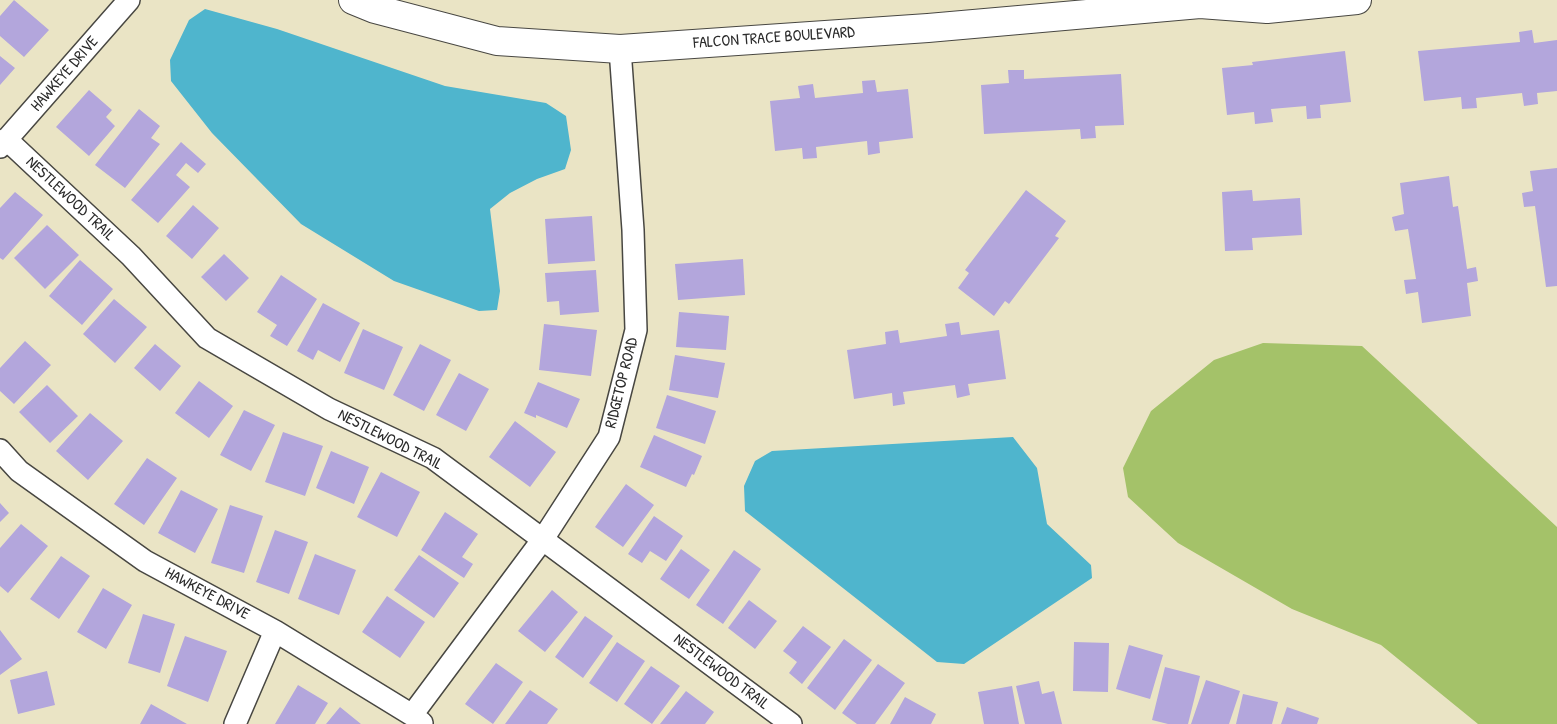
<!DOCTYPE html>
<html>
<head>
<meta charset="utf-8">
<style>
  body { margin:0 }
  canvas { display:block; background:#eae4c5 }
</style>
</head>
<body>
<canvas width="1557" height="724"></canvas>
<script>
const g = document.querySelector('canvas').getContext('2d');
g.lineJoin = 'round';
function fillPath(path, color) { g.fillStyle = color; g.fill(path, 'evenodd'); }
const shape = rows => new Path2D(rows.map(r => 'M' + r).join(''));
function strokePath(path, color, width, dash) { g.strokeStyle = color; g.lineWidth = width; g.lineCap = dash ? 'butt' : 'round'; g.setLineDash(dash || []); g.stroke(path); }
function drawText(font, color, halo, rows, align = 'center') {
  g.font = font + ' "Patrick Hand",sans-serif'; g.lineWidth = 4; g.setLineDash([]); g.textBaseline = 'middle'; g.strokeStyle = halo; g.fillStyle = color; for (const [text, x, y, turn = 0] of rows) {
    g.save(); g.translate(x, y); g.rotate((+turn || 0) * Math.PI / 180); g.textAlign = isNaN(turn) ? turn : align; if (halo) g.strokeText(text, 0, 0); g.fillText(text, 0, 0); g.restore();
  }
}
const green = shape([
  [1263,343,1362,346,1557,527,1557,724,1478,724,1381,645,1292,609,1178,543,1128,497,1123,468,1151,411,1214,360]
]);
const water = shape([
  [205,9,277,29,445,86,546,103,566,116,571,150,565,169,537,179,510,193,490,209,500,291,497,310,479,311,394,281,301,224,212,133,171,81,170,60,189,20],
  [1013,437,1037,468,1047,524,1091,565,1092,578,964,664,937,662,745,511,744,486,755,461,772,451]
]);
const building = shape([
  [14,0,49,30,24,57,0,36,0,16],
  [1532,30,1534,43,1557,40,1557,91,1537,93,1538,104,1524,106,1522,93,1476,98,1477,108,1462,109,1461,97,1424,101,1418,51,1520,42,1519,32],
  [1345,51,1351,102,1320,105,1321,118,1307,119,1306,106,1271,109,1273,122,1255,124,1254,112,1227,115,1222,68,1253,65,1252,62],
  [0,56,15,68,0,85],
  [1008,70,1024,70,1024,79,1121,74,1124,125,1095,126,1096,138,1081,139,1080,129,984,134,981,85,1009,83],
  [875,80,877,92,908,89,913,138,879,142,880,153,868,155,867,141,816,147,817,158,803,159,802,148,775,151,770,101,800,98,798,86,813,84,815,98,863,93,862,81],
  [89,90,112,110,106,117,115,126,89,156,56,127],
  [139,109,160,126,151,138,160,144,125,188,95,165],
  [181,142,206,164,198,173,186,163,176,175,190,187,158,223,131,200],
  [1557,168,1557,286,1546,287,1535,206,1524,207,1522,193,1533,191,1530,171],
  [1449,176,1453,207,1458,206,1467,269,1476,267,1478,281,1467,283,1471,316,1422,323,1418,292,1406,294,1404,280,1416,279,1408,229,1395,231,1392,217,1404,214,1400,183],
  [1026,190,1066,221,1055,236,1059,238,1009,304,1005,301,994,316,958,288,969,273,965,270],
  [1252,190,1253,201,1300,198,1302,235,1252,238,1253,250,1225,251,1222,192],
  [15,192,43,215,3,260,0,258,0,208],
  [193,205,219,228,192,259,166,236],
  [592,216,595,261,548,264,545,219],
  [47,225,79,255,45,289,14,258],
  [224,254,249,278,226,301,201,277],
  [743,259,745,295,678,300,675,264],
  [80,260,113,289,82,325,49,296],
  [596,270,599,312,560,315,559,301,547,302,545,273],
  [281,275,317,299,287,346,270,336,277,325,257,312],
  [114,299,147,327,115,363,83,334],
  [323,303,360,323,340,362,318,350,313,360,297,351],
  [679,312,729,316,726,350,676,347],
  [959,322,961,335,999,330,1006,379,968,384,970,395,957,398,955,385,903,392,905,404,893,406,892,393,854,399,847,350,886,344,885,332,898,330,900,343,947,336,945,324],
  [544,324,597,330,591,376,539,370],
  [363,329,403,347,384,390,344,373],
  [25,341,51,365,14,404,0,391,0,368],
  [155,344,181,366,160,391,134,368],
  [420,344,451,360,424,411,393,395],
  [675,355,725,363,718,398,669,390],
  [459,373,489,389,466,431,436,415],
  [199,381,233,406,209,438,175,413],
  [538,382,580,399,567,428,536,415,536,418,524,413],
  [47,385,78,416,50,443,19,412],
  [667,395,716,411,705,444,656,428],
  [244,410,275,425,251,471,220,455],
  [90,413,123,441,88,480,56,451],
  [515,421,556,452,530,487,489,457],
  [283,432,323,446,305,496,265,482],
  [654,435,702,456,694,475,692,474,686,487,640,467],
  [331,451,369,467,354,504,316,488],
  [147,458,177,478,144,525,114,504],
  [381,472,420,492,397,537,357,517],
  [626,484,654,505,623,547,595,527],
  [181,490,218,509,195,553,158,533],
  [0,503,9,513,0,522],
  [230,505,263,516,244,573,211,563],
  [445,512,478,534,462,557,473,564,464,578,421,550],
  [654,516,683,536,666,561,650,551,642,563,628,554],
  [21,524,48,546,8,593,0,586,0,548],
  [275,530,308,542,289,594,256,582],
  [681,549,710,570,689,599,660,579],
  [734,550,761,569,723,624,696,605],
  [315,554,356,570,339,615,298,599],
  [419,555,459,583,434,618,394,590],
  [61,556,90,576,59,619,30,599],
  [103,588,132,605,106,649,77,632],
  [552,590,578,612,545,652,518,631],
  [387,596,425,622,400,658,362,632],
  [749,600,777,621,755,649,728,628],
  [143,614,175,624,160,673,128,663],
  [585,616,613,636,583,678,555,657],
  [803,626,831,647,802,684,789,673,797,662,783,651],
  [0,630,22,659,0,675],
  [185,636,227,651,208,702,167,686],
  [844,639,872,660,835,710,807,688],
  [617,642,645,661,617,702,589,683],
  [1074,642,1109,643,1108,692,1073,691],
  [1129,645,1163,655,1150,699,1116,689],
  [496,663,523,682,493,724,465,704],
  [878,664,905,683,875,724,857,724,842,713],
  [651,666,680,686,652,724,624,704],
  [1165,667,1200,676,1188,724,1168,724,1152,720],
  [47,671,55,705,18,714,10,680],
  [1206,680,1240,691,1229,724,1191,724],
  [1039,681,1042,694,1054,691,1062,724,1025,724,1016,686],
  [298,685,328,703,315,724,275,724],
  [1012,686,1019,724,984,724,978,692],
  [530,690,558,709,547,724,505,724],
  [686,691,714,712,705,724,660,724],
  [1243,694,1278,702,1272,724,1236,724],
  [905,697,936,714,931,724,890,724],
  [151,704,187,724,140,724],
  [340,707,361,724,326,724],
  [1287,707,1319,718,1317,724,1281,724]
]);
const street = shape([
  [6,139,131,256,207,338,329,409,433,458,791,724],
  [0,147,129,0],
  [0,450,19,471,145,561,275,631,412,715,422,723],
  [412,715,543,539,609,437,636,330,633,230,620,49],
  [235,724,275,631]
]);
const secondary = shape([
  [353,0,375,9,497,41,620,49,928,28,1200,4,1267,9,1357,0]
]);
const streetNames = [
  ["FALCON TRACE BOULEVARD",774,38,-4],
  ["HAWKEYE DRIVE",65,74,-49],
  ["NESTLEWOOD TRAIL",70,199,43],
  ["RIDGETOP ROAD",622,383,-76],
  ["NESTLEWOOD TRAIL",390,440,27],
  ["HAWKEYE DRIVE",207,594,28],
  ["NESTLEWOOD TRAIL",721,672,37]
];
fillPath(green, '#a4c269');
fillPath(water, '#4fb5cd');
fillPath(building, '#b3a6dc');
strokePath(street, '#484742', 24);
strokePath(secondary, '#484742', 30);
strokePath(street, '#fff', 21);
strokePath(secondary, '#fff', 28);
drawText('16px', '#2b2b2b', '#fff', streetNames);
</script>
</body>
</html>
